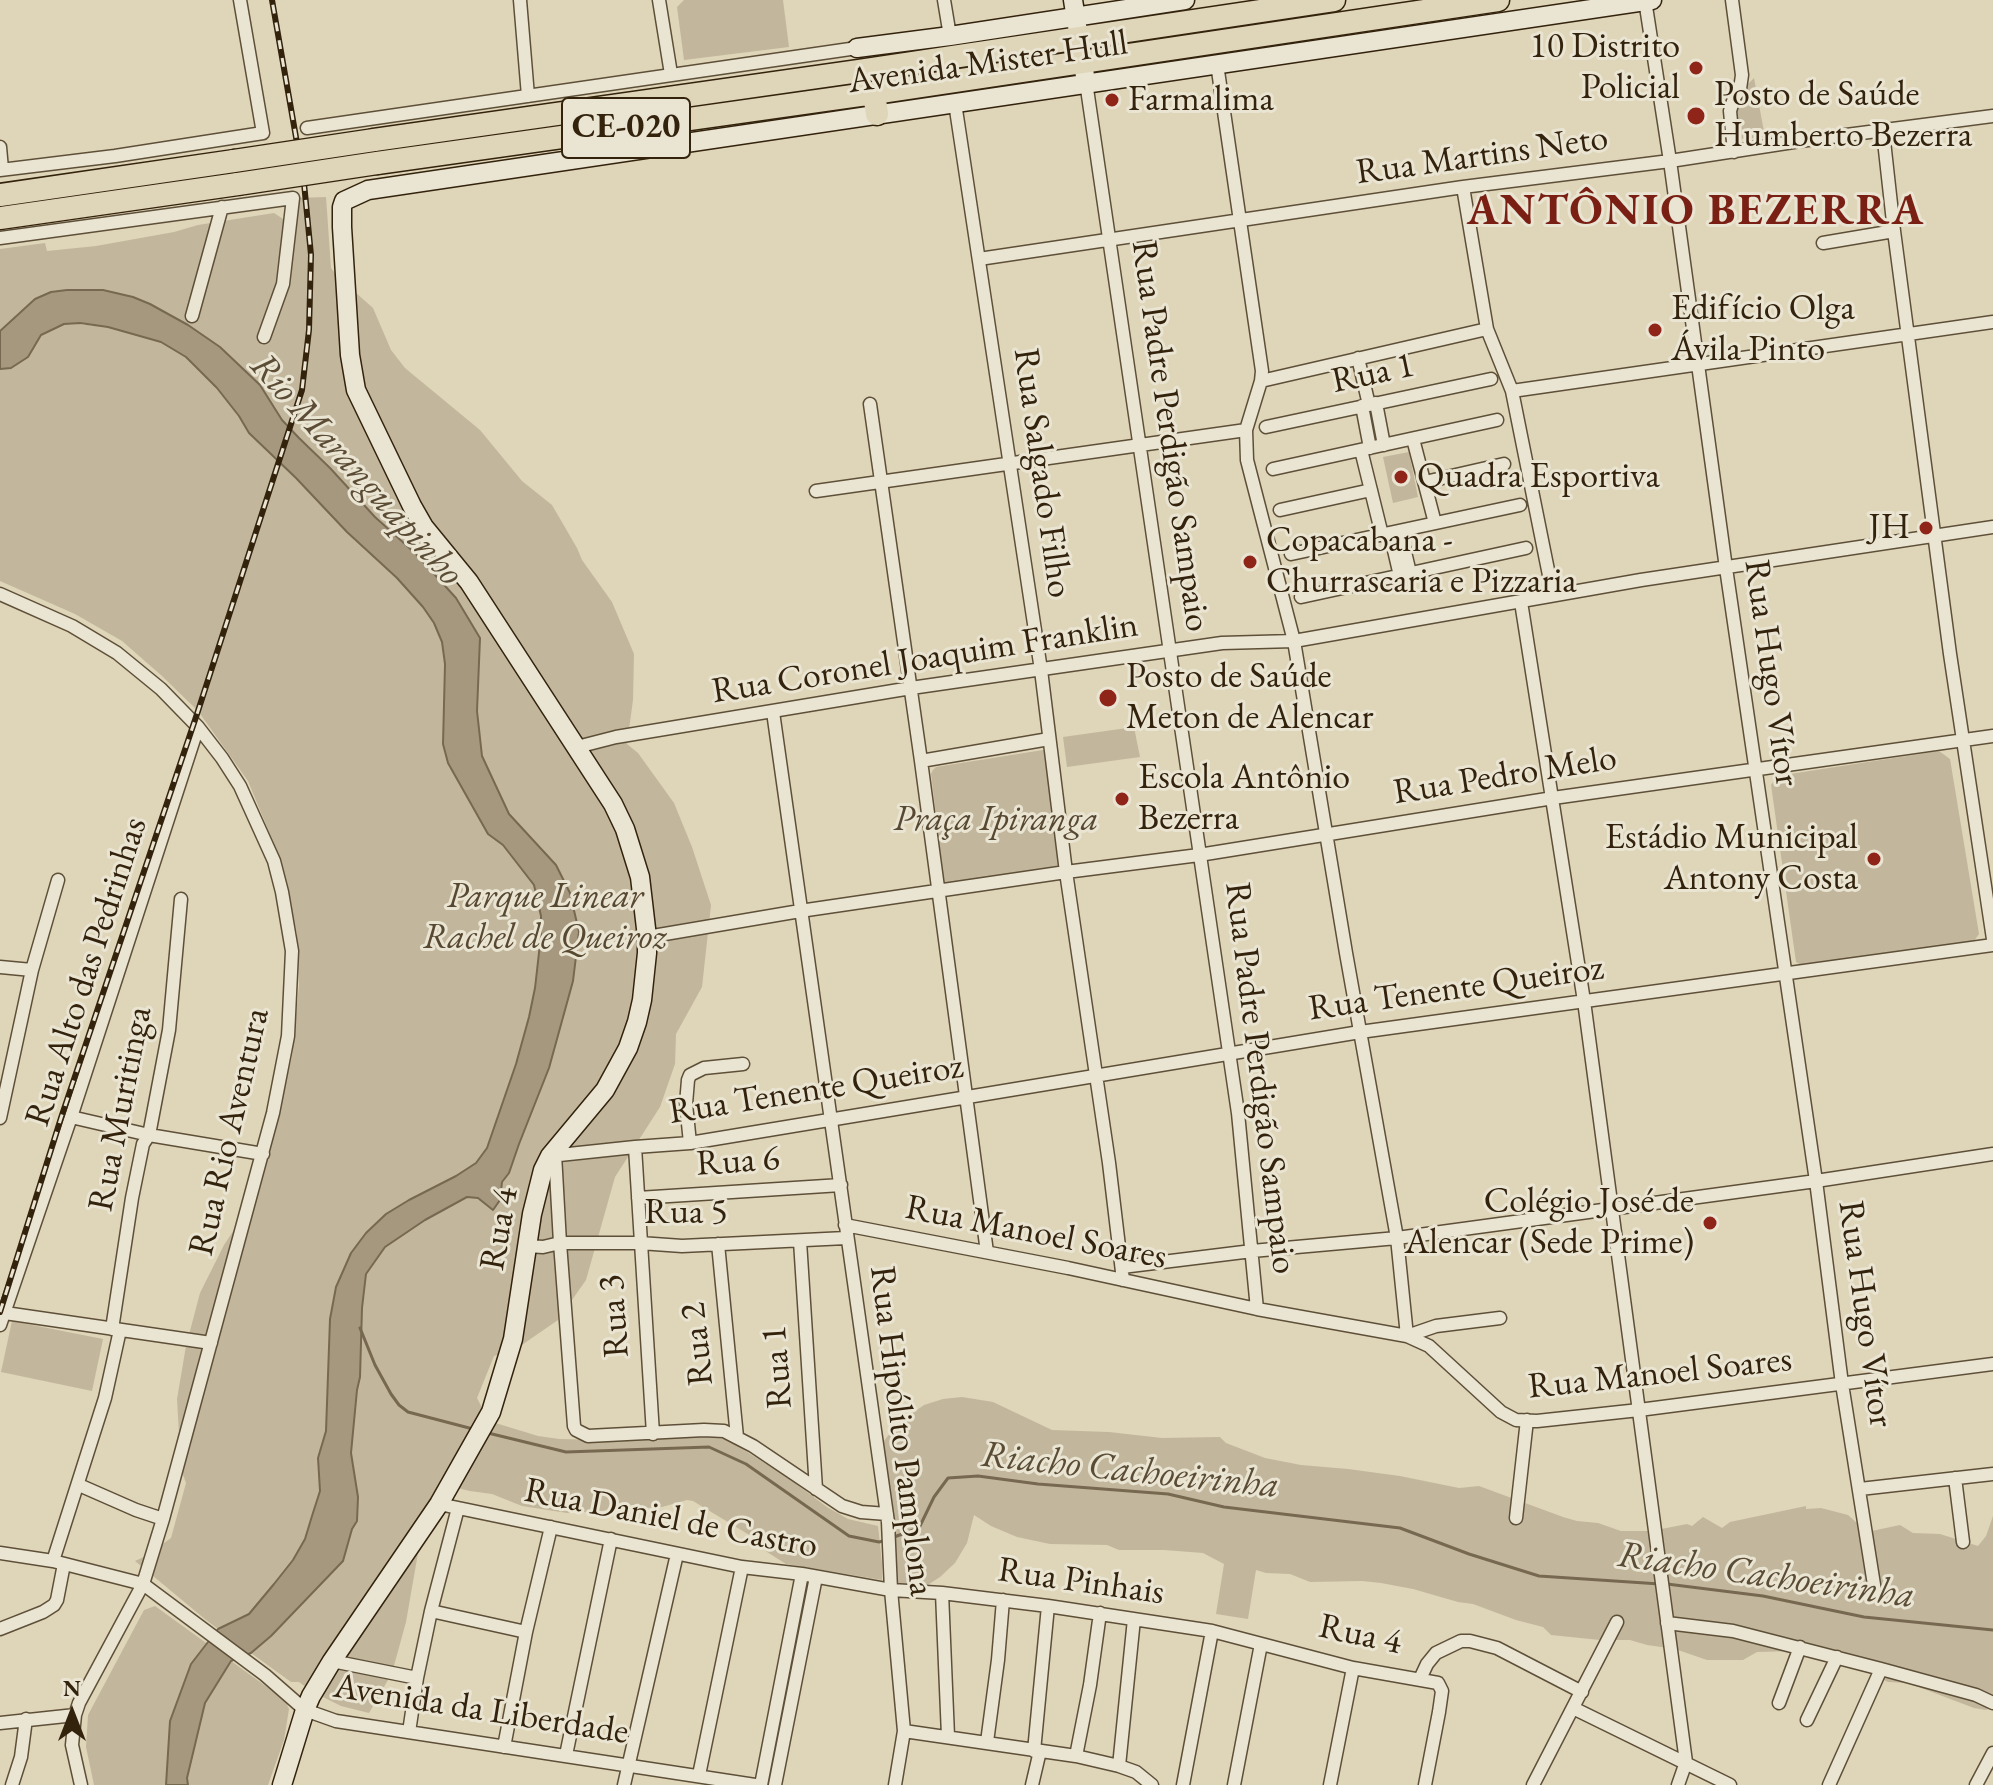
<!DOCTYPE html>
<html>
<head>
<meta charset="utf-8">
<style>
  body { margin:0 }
  #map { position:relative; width:1993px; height:1785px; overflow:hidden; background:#dfd5b9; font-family:"EB Garamond",serif }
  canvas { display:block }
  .north { position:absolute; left:32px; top:1673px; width:80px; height:80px; -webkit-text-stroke:6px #eae4d2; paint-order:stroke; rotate:0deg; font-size:22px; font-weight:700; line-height:32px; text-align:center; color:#33230d }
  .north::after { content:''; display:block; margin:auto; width:28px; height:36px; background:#33230d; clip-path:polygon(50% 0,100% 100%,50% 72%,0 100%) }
</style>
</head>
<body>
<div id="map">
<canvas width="1993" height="1785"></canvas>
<div class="north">N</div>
</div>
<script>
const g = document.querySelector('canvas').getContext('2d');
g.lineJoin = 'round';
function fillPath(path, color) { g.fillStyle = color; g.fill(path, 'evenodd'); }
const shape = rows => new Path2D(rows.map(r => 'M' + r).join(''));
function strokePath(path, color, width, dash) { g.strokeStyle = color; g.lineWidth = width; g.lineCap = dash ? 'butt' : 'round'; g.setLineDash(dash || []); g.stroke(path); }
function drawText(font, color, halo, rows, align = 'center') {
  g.font = font + ' "EB Garamond",serif'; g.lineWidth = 6; g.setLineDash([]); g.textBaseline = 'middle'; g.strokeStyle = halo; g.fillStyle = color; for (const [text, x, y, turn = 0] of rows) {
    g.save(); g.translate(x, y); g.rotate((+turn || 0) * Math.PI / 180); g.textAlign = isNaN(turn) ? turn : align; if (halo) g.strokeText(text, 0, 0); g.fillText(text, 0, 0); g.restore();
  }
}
const green = shape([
  [684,0,783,0,789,47,684,60,677,7],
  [1754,78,1765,137,1738,139,1734,109,1744,88],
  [326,197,331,268,337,276,373,308,391,350,405,368,480,430,522,481,552,505,577,548,582,560,612,602,634,654,633,700,627,744,638,753,674,803,692,847,711,905,702,987,676,1034,675,1064,660,1107,615,1177,586,1280,558,1320,516,1349,494,1356,477,1398,489,1421,538,1436,559,1439,607,1440,698,1435,715,1436,731,1442,784,1475,827,1507,848,1519,878,1526,882,1563,882,1580,786,1564,767,1552,751,1536,693,1501,687,1500,662,1507,567,1513,522,1506,492,1494,470,1491,440,1484,417,1521,418,1553,406,1622,392,1673,369,1713,341,1706,311,1691,299,1682,291,1682,251,1653,255,1650,225,1626,218,1629,206,1620,135,1561,146,1556,171,1538,186,1483,181,1469,177,1399,186,1346,200,1293,224,1245,259,1192,292,1056,299,985,297,934,281,861,248,781,198,711,162,676,122,641,75,614,0,581,0,369,11,368,28,357,33,347,0,354,0,249,45,243,47,251,96,246,174,232,198,225,274,213,294,226,297,198],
  [116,311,222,377,233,408,217,388,186,357,161,342,108,327,67,323],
  [1409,452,1418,497,1393,503,1383,457],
  [1134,727,1140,757,1067,767,1063,737],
  [1043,750,1047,755,1060,865,1059,869,951,886,944,883,931,774,933,770,936,767],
  [1939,751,1950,759,1979,934,1974,941,1804,967,1796,962,1771,785,1777,776],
  [12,1321,103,1339,92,1391,1,1372],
  [962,1397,993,1402,1052,1430,1109,1432,1162,1438,1220,1437,1226,1443,1265,1458,1301,1465,1348,1469,1400,1476,1459,1488,1479,1486,1563,1517,1577,1521,1598,1523,1621,1531,1651,1531,1687,1524,1692,1526,1703,1517,1722,1528,1730,1522,1806,1506,1806,1509,1821,1508,1848,1515,1867,1532,1900,1525,1913,1533,1940,1534,1978,1546,1986,1536,1993,1516,1993,1706,1986,1710,1974,1708,1908,1683,1888,1682,1845,1660,1796,1651,1757,1652,1743,1660,1707,1660,1675,1649,1647,1645,1630,1640,1600,1640,1551,1635,1543,1627,1516,1620,1473,1604,1458,1602,1413,1589,1381,1583,1362,1581,1310,1582,1290,1574,1266,1573,1256,1570,1248,1619,1216,1614,1224,1564,1203,1553,1164,1550,1119,1550,1107,1545,1050,1544,1017,1537,991,1526,974,1515,967,1543,955,1563,940,1577,917,1592,898,1592,881,1445,896,1425,924,1405,943,1399],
  [155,1606,285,1700,289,1709,284,1740,268,1785,94,1785,86,1747,88,1715,144,1610]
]);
const water = shape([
  [67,290,103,290,133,297,150,304,188,325,220,347,260,385,282,420,299,438,330,468,375,517,416,554,456,598,480,638,477,711,482,756,509,814,556,865,570,893,579,932,573,981,549,1068,519,1144,509,1173,502,1182,500,1200,493,1210,478,1198,467,1197,425,1220,385,1247,366,1274,362,1308,360,1377,357,1390,351,1453,358,1497,357,1521,352,1529,343,1561,271,1636,251,1653,231,1661,205,1703,187,1778,188,1785,166,1785,170,1721,191,1664,218,1629,249,1614,274,1584,293,1560,305,1539,312,1516,320,1491,318,1458,326,1431,330,1319,336,1287,351,1253,366,1233,386,1214,409,1200,456,1176,476,1163,487,1148,516,1064,529,1017,535,988,541,935,541,916,534,885,503,845,488,834,448,763,443,744,445,664,442,642,434,623,423,607,397,578,347,532,296,478,249,433,239,416,217,388,186,357,161,342,108,327,80,323,64,324,41,335,28,357,11,368,0,369,0,331,35,299,51,292,67,290]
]);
const stream = shape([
  [360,1328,375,1365,391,1394,399,1405,408,1412,473,1429],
  [488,1433,566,1452,709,1447,746,1464,849,1536,879,1542,887,1540],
  [894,1537,919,1528,934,1497,948,1478,978,1476,1038,1484,1168,1494,1224,1507,1400,1528,1469,1554,1539,1576,1660,1584],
  [1667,1584,1763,1596,1864,1617,1993,1630]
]);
const street = shape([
  [520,0,528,96],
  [659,0,671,74],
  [944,0,950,36],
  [1645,0,1670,161,1726,568,1816,1181,1842,1384,1875,1591],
  [1732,0,1742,75,1740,89,1734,98,1730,111,1734,152],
  [1217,64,1262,371,1261,381,1246,430,1247,460,1294,641,1346,953,1397,1238,1407,1336,1436,1326,1500,1318],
  [1086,82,1238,1113,1257,1309],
  [955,103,1041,670,1066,872,1109,1163,1123,1280],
  [307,128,857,48],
  [1883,132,1894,231,1950,654,1993,939],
  [0,147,2,169],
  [0,170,115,156,263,133,240,0],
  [1463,187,1487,329,1512,391,1553,595],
  [0,238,293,198,283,284,264,337],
  [1823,243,1894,231],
  [979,259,1463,187,1670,161,1800,141,1993,116],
  [192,316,222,207],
  [1358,358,1369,405],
  [1261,381,1487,329],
  [1512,391,1993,322],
  [1376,403,1384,445],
  [870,404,921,761,987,1252],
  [1362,406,1370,448],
  [1266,427,1491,379],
  [1413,439,1435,523],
  [1361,450,1382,535],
  [1273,469,1497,420],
  [1425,482,1504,464],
  [816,491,1246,430],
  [1280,510,1371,490],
  [1400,531,1410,573],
  [1390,533,1400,576],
  [1291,554,1520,505],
  [0,594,72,626,117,653,161,689,198,727,222,758,240,786,274,861,282,892,292,951,288,1036,273,1113,163,1519,143,1584,79,1703,75,1715,72,1745,81,1785],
  [1301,597,1526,548],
  [1521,602,1584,1001,1686,1762,1678,1785],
  [773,712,888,1522,891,1590,904,1731,895,1785],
  [577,747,616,737,911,688,1222,643,1294,641,1641,580,1993,527],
  [921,761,1049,739],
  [647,937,800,911,1066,872,1199,855,1553,798,1993,736],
  [0,967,32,970],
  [71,1117,149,1135,263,1154],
  [0,1118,32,970,58,880],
  [690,1143,686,1104,688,1080,690,1075,704,1068,743,1064],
  [635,1147,653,1434],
  [555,1154,560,1243,574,1426,576,1430,588,1436,704,1430,724,1431,753,1446,842,1506,861,1512,887,1514],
  [550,1156,635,1147,690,1143,1360,1032,1993,945],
  [638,1198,841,1185],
  [845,1225,1068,1268,1257,1309,1407,1336,1429,1346,1501,1412,1516,1420,1537,1421,1639,1410,1993,1364],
  [800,1241,816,1489],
  [718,1244,737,1437],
  [527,1246,543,1247,560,1243,640,1243,682,1246,846,1238],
  [1122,1267,1252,1251,1397,1238,1816,1181,1993,1154],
  [5,1313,211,1343],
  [0,1325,71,1117,198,727],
  [112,1329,132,1198,143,1144,149,1135,169,1030,181,899],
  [1955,1478,1963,1542],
  [79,1485,136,1510,163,1519],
  [1860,1489,1993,1474],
  [439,1504,742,1567,802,1574,891,1590,942,1593,1048,1606,1212,1631,1353,1668,1438,1683,1442,1691,1439,1712,1425,1785],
  [1516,1518,1527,1420],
  [0,1553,53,1561,143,1584,265,1675,305,1710,336,1721,755,1785],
  [53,1561,105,1398,120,1330],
  [942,1593,948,1736],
  [431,1611,526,1632],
  [1667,1623,1733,1631,1881,1669,1976,1695,1993,1703],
  [0,1629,43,1612,54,1605,57,1600,64,1564],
  [332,1661,417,1678],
  [1420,1679,1427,1664,1436,1653,1461,1641,1470,1641,1497,1648,1582,1692],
  [1779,1703,1800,1647],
  [1573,1708,1730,1785],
  [1807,1720,1837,1657],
  [0,1723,75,1715],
  [904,1731,1076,1756,1119,1766,1136,1772,1152,1785],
  [409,1732,417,1678,431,1611,458,1508],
  [987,1742,998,1660,1003,1600],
  [504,1747,526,1632,551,1527],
  [1034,1751,1048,1606],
  [566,1755,611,1539],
  [1076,1756,1090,1685,1100,1613],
  [1119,1766,1134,1619],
  [699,1775,742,1567],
  [12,1785,21,1757,26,1719],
  [624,1785,677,1554],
  [761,1785,802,1574],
  [775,1785,816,1577],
  [1032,1785,1040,1751],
  [1183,1785,1212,1631],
  [1234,1785,1261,1644],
  [1330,1785,1353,1668],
  [1533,1785,1617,1622],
  [1829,1785,1881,1669],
  [1976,1785,1993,1753]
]);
const secondary = shape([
  [1073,0,1085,76],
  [857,48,950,36,1185,0],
  [282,1785,305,1710,311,1696,332,1661,439,1504,491,1412,513,1339,532,1214,543,1170,550,1156,605,1090,628,1048,637,1022,642,1000,647,953,647,937,640,877,625,829,613,804,469,582,424,527,412,506,356,390,350,355,342,227,342,207,344,201,368,190,1652,0]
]);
const highway = shape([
  [874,93,877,114],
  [374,140,859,71,1334,0],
  [377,163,874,93,1498,0],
  [0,195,234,161],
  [0,218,238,184]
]);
const rail = shape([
  [0,1312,61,1118,198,711,302,390,309,330,311,255,304,183,272,0]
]);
const highwayBridge = shape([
  [234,161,374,140],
  [238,184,377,163]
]);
const markers = [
  [1696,68,8,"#8f2418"],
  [1112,100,8,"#8f2418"],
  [1696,116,10,"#8f2418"],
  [1655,330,8,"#8f2418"],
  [1401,477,8,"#8f2418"],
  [1926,528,8,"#8f2418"],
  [1250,562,8,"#8f2418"],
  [1108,698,10,"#8f2418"],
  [1122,799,8,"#8f2418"],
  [1874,859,8,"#8f2418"],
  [1710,1223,8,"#8f2418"]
];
const shields = [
  [626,128,128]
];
const shieldNames = [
  ["CE-020",626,128]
];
const poiNames = [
  ["10 Distrito",1680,47,"right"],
  ["Policial",1680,88,"right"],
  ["Posto de Saúde",1714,95],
  ["Humberto Bezerra",1714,136],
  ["Farmalima",1128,100],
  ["Edifício Olga",1671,309],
  ["Ávila Pinto",1671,350],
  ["Quadra Esportiva",1417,477],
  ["JH",1910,528,"right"],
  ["Copacabana -",1266,541],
  ["Churrascaria e Pizzaria",1266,582],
  ["Posto de Saúde",1126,677],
  ["Meton de Alencar",1126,718],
  ["Escola Antônio",1138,778],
  ["Bezerra",1138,819],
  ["Estádio Municipal",1858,838,"right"],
  ["Antony Costa",1858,879,"right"],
  ["Colégio José de",1694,1202,"right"],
  ["Alencar (Sede Prime)",1694,1243,"right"]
];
const streetNames = [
  ["Avenida Mister Hull",988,63,-8],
  ["Rua Martins Neto",1482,156,-8],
  ["Rua 1",1373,374,-12],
  ["Rua Padre Perdigão Sampaio",1170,436,82],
  ["Rua Salgado Filho",1042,473,82],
  ["Rua Coronel Joaquim Franklin",925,659,-9],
  ["Rua Hugo Vítor",1771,673,82],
  ["Rua Pedro Melo",1505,776,-9],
  ["Rua Alto das Pedrinhas",87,972,-72],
  ["Rua Tenente Queiroz",1456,989,-8],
  ["Rua Padre Perdigão Sampaio",1260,1078,83],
  ["Rua Tenente Queiroz",816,1090,-9],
  ["Rua Muritinga",121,1109,-79],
  ["Rua Rio Aventura",230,1132,-77],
  ["Rua 6",738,1162,-4],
  ["Rua 5",686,1213],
  ["Rua 4",500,1229,-80],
  ["Rua Manoel Soares",1036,1233,11],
  ["Rua Hugo Vítor",1865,1314,82],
  ["Rua 3",615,1316,-94],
  ["Rua 2",698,1344,-96],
  ["Rua 1",778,1367,-94],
  ["Rua Manoel Soares",1660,1374,-6],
  ["Rua Hipólito Pamplona",901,1431,83],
  ["Rua Daniel de Castro",671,1519,11],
  ["Rua Pinhais",1081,1582,8],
  ["Rua 4",1360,1635,12],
  ["Avenida da Liberdade",481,1710,9]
];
const parkNames = [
  ["Praça Ipiranga",996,820],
  ["Parque Linear",545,897],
  ["Rachel de Queiroz",545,938]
];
const waterNames = [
  ["Rio Maranguapinho",356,470,48],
  ["Riacho Cachoeirinha",1130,1471,6],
  ["Riacho Cachoeirinha",1766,1576,8]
];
const districtNames = [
  ["ANTÔNIO BEZERRA",1696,212]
];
fillPath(green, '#c2b79c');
fillPath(water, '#a5987f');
strokePath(water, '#776951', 2);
strokePath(stream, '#776951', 3);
strokePath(street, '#5e5038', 15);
strokePath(secondary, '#33230d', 21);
strokePath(highway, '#33230d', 25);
strokePath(street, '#eae4d2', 12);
strokePath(secondary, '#eae4d2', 18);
strokePath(highway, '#dfd5b9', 22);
strokePath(rail, '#33230d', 6);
strokePath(rail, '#eae4d2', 3, [9]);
strokePath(highwayBridge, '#33230d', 25, []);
strokePath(highwayBridge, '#dfd5b9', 22);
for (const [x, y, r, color] of markers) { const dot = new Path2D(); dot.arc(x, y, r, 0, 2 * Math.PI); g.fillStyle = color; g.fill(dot); strokePath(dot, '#eae4d2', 3); }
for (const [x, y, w] of shields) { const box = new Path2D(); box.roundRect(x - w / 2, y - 30, w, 60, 6); g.fillStyle = '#eae4d2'; g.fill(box); strokePath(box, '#33230d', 2); }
drawText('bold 34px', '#33230d', null, shieldNames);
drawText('36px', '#33230d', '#eae4d2', poiNames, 'left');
drawText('36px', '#33230d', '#eae4d2', streetNames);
drawText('italic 36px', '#574831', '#eae4d2', parkNames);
drawText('italic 38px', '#5b4c35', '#eae4d2', waterNames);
g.letterSpacing = '2px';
drawText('bold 44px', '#7a1f14', '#eae4d2', districtNames);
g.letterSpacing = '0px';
</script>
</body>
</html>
